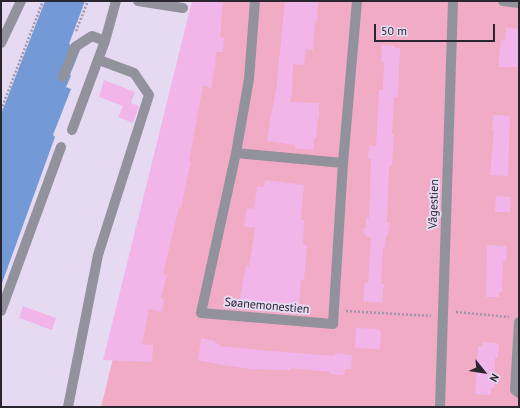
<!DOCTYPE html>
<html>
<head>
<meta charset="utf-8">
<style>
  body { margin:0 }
  #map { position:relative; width:520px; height:408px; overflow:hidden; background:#e6daf3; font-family:"PT Sans",sans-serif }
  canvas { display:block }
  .frame { position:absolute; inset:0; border:2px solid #2a262f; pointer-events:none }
  .north { position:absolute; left:464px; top:352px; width:40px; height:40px; -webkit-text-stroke:3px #e6daf3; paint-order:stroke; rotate:120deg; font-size:11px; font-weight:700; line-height:16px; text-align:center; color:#2a262f }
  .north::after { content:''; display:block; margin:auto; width:14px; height:18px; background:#2a262f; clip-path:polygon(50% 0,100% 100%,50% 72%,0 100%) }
  .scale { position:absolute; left:374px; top:24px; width:121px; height:18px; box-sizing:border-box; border:2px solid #2a262f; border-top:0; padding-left:5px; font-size:12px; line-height:14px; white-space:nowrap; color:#2a262f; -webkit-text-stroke:3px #e6daf3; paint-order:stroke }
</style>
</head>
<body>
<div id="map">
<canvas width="520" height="408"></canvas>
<div class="frame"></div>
<div class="north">N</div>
<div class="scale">50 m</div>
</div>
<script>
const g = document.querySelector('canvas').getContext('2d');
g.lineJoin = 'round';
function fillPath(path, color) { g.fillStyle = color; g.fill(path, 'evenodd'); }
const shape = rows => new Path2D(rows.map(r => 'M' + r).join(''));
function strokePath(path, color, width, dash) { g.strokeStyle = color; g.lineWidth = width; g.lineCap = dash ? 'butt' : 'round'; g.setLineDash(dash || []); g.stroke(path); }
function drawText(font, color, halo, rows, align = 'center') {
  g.font = font + ' "PT Sans",sans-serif'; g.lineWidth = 4; g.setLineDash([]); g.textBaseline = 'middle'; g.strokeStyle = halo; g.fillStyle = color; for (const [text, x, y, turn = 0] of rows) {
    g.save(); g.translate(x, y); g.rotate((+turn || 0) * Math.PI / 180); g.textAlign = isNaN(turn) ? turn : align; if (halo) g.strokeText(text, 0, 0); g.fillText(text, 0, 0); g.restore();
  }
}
const green = shape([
  [202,1,519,1,519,407,101,407]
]);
const water = shape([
  [45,1,85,1,69,44,80,50,70,75,71,76,66,87,71,89,53,135,55,137,1,286,1,114]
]);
const building = shape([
  [192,1,223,1,220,37,224,38,223,52,216,52,215,67,211,88,203,86,194,134,189,162,191,162,181,208,179,207,163,274,167,275,161,298,164,299,162,312,149,309,142,344,153,345,152,362,103,360],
  [285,1,318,1,317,21,315,21,313,50,306,49,304,65,293,64,292,92,290,102,319,103,319,118,318,118,316,138,314,138,313,150,295,148,295,145,267,141,270,121,276,91],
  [506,27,519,29,519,67,498,67,501,40,505,41],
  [382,45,395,46,395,48,400,48,398,97,394,97,392,134,394,134,392,166,389,166,387,223,390,223,388,235,386,235,385,247,383,247,381,284,384,284,382,303,363,301,365,282,368,283,371,237,367,237,362,230,366,227,366,217,369,218,371,159,368,159,369,145,376,146,379,90,383,90,384,62,381,62],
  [104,80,135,92,131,103,139,106,133,123,118,117,123,106,99,97],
  [493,115,510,116,508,176,490,175,494,130,492,130],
  [265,180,304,185,301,220,304,220,303,245,307,245,304,280,301,280,299,307,293,307,293,311,261,309,261,311,238,308,246,265,249,266,255,228,244,226,247,208,254,209,257,186,264,187],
  [496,196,511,197,510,212,495,212],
  [487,245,507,246,506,261,503,261,502,292,499,292,499,297,486,297],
  [23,306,56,318,52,330,19,318],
  [356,328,379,329,379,331,381,331,380,349,355,348],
  [201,338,215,341,215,343,220,344,220,346,260,350,335,356,335,353,352,355,351,369,345,369,344,375,330,374,330,372,291,368,291,370,278,370,251,369,223,365,198,360],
  [483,342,497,343,497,344,499,344,498,358,495,358,494,388,491,388,491,395,475,394,478,346,483,346]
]);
const path = shape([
  [76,31,88,1],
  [1,110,43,1],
  [346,311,431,316],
  [456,312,509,317]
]);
const minor = shape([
  [138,1,183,8],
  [255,1,249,79,236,153,201,313,333,324,343,163,357,1],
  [503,1,519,3],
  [1,43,21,1],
  [63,77,75,47,92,36,105,41],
  [72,130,105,41,116,1],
  [236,153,343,163],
  [1,311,61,147],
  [519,322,515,390,519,393],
  [68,407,98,255,149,95,134,73,99,60],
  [440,407,453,1]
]);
const streetNames = [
  ["Vågestien",434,204,-88],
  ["Søanemonestien",267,306,5]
];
fillPath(green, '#f1abc4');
fillPath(water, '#739ad6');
fillPath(building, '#f2b5ea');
strokePath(path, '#9f96a9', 2.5, [2, 2]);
strokePath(minor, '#92929d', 10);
drawText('12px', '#2a262f', '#e6daf3', streetNames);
</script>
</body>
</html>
